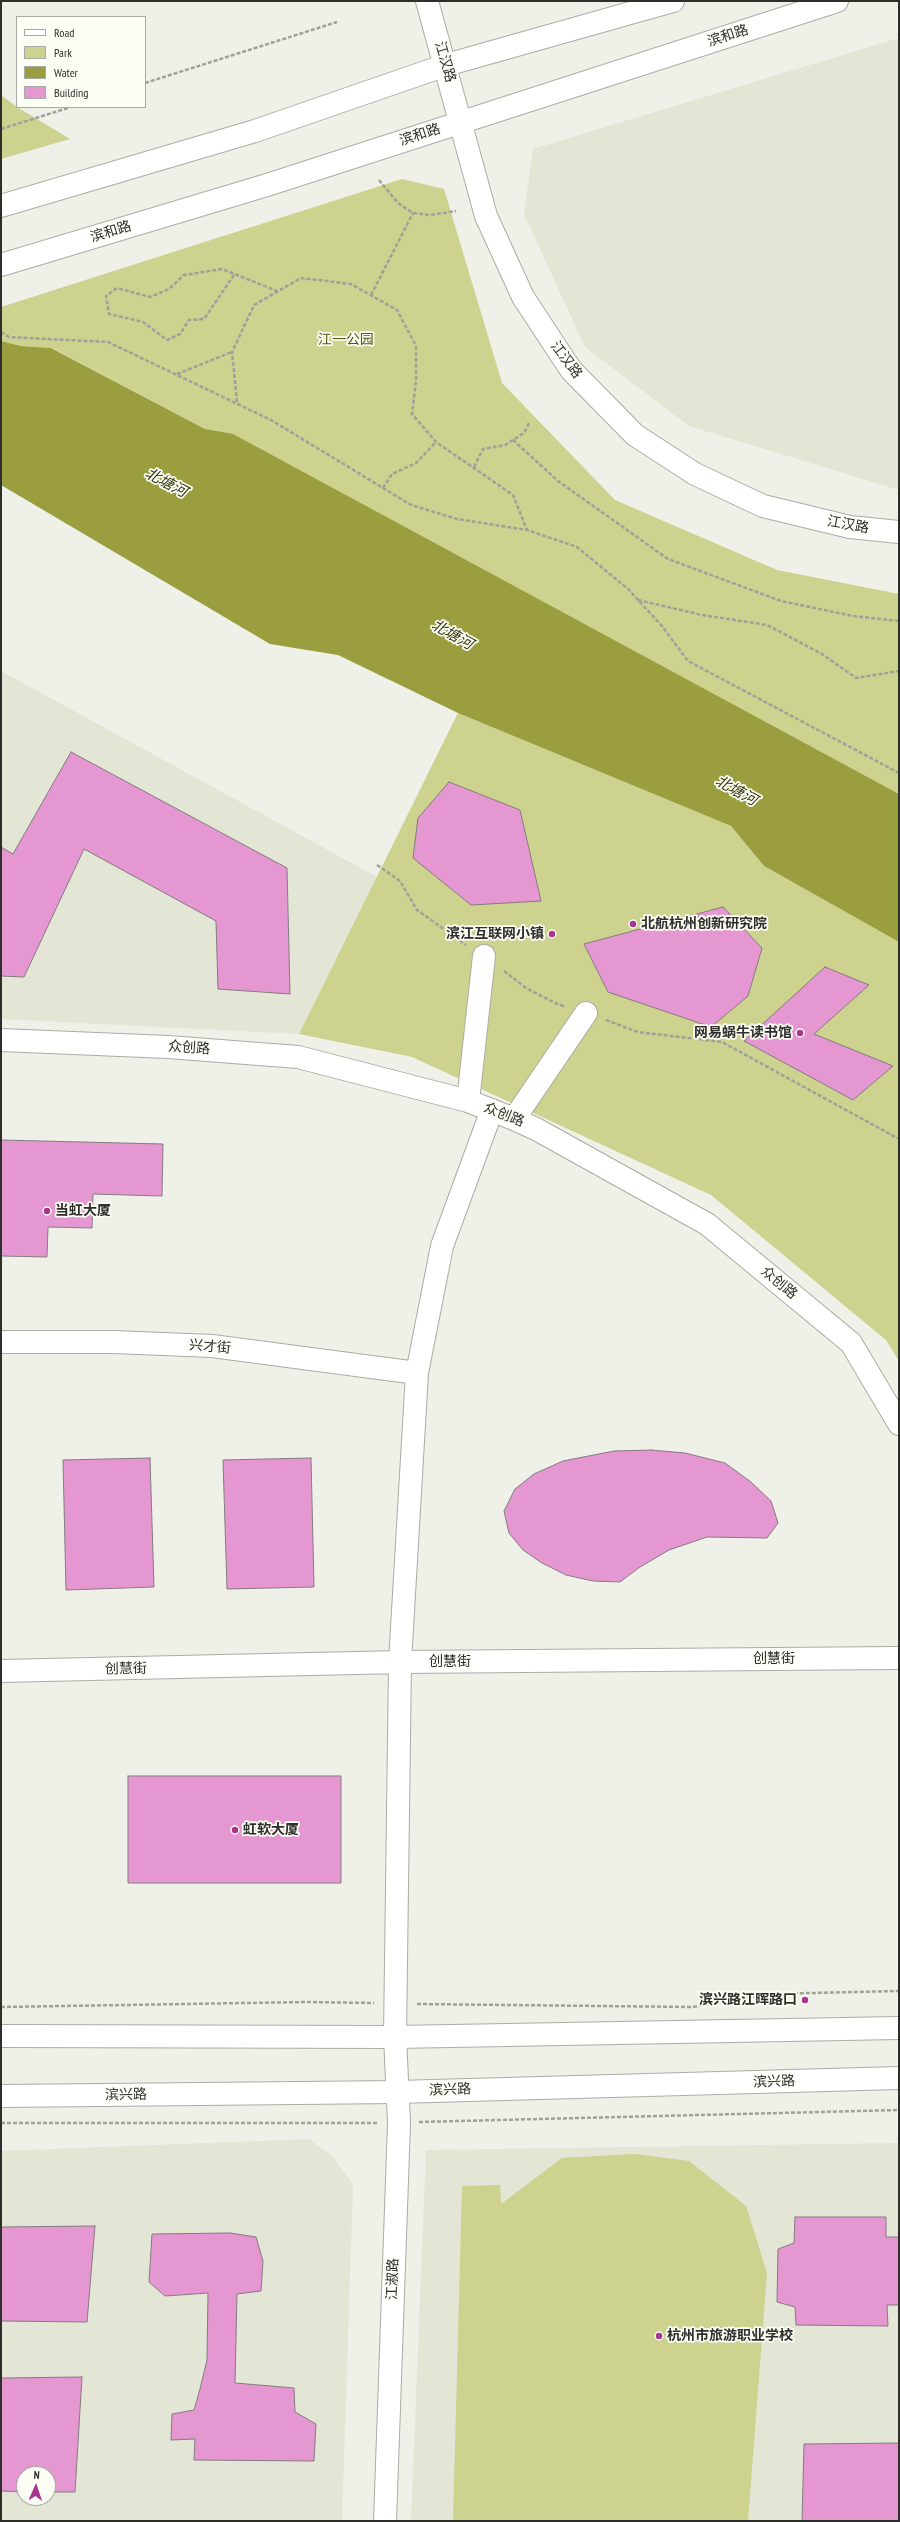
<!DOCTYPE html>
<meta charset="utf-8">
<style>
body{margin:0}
#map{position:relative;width:900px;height:2522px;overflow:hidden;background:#eff0e7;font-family:"PT Sans Narrow",sans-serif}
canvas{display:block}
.frame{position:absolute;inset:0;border:2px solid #2e2e2b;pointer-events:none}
.legend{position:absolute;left:16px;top:16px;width:130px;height:92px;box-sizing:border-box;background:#fcfdf5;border:1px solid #aaaaa4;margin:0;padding:5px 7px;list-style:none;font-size:12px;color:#2e2e2b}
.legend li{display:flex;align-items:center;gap:8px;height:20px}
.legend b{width:20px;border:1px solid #aaaaa4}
.north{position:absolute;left:16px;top:2466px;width:40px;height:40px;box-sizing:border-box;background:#fcfdf5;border:1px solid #aaaaa4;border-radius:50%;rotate:3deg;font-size:11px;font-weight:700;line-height:16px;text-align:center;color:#2e2e2b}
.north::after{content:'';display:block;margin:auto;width:14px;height:18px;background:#a83691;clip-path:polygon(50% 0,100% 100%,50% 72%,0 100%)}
</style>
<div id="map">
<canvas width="900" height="2522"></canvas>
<div class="frame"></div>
<ul class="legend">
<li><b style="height:5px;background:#fff"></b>Road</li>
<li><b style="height:11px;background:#cdd28e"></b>Park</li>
<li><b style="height:11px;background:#9a9e3e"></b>Water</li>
<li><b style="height:11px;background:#e597d1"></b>Building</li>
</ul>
<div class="north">N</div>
</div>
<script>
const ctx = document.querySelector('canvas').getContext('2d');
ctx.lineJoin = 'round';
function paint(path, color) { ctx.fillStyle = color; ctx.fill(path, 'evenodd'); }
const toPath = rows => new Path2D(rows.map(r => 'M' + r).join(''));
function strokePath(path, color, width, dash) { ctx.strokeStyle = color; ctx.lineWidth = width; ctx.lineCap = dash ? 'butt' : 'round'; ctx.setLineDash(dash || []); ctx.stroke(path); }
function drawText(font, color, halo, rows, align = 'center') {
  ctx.font = font + ' "PT Sans Narrow","Noto Sans SC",sans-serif'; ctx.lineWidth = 3.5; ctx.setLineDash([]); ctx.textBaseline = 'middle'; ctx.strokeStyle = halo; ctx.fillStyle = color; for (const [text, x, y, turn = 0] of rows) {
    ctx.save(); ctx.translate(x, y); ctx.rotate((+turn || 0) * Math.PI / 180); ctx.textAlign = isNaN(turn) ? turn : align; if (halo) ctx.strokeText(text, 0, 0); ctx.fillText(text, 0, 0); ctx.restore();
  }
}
paint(toPath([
 [899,38,899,490,689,426,585,347,524,214,533,149],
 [1,671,377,877,458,713,899,954,369,894,299,1034,1,1019],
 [309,2139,334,2158,353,2185,342,2521,1,2521,1,2151],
 [24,2474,48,2474,48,2498,24,2498],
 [899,2143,899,2521,411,2521,426,2150]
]), '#e3e5d5');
paint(toPath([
 [1,95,17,107,70,139,1,159],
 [402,179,444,189,502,383,615,500,777,570,899,594,899,794,233,435,205,429,52,348,21,346,1,341,1,307],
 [458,713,731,826,764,866,899,942,899,1361,886,1340,711,1195,412,1057,299,1034],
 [635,2154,689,2161,746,2206,767,2273,748,2521,453,2521,462,2186,500,2185,501,2204,562,2158]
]), '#cdd28e');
paint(toPath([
 [1,341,21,346,51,348,205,429,233,434,899,794,899,942,764,866,731,826,458,713,338,655,270,644,1,485]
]), '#9a9e3e');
const building = toPath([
 [71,752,287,868,290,994,218,989,216,921,84,849,24,977,1,976,1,847,13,854,71,752],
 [449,782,520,810,541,901,471,905,413,858,418,818,449,782],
 [723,907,762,948,748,996,711,1027,608,992,584,944,723,907],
 [825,967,869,985,814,1034,893,1066,853,1100,744,1041,825,967],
 [1,1140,163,1144,162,1196,93,1194,92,1228,48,1227,47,1257,1,1256,1,1140],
 [651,1450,685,1453,725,1463,751,1482,771,1501,778,1523,767,1538,707,1537,669,1550,640,1567,620,1582,593,1581,566,1575,542,1563,523,1550,509,1533,504,1511,515,1489,534,1474,563,1461,614,1451,651,1450],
 [150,1458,154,1587,66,1590,63,1460,150,1458],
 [311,1458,314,1587,227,1589,223,1460,311,1458],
 [128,1776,341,1776,341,1883,128,1883,128,1776],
 [795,2217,886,2217,886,2237,899,2237,899,2305,887,2305,888,2326,796,2325,795,2307,777,2302,778,2249,794,2243,795,2217],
 [95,2226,87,2322,1,2321,1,2227,95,2226],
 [230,2233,256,2237,263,2261,261,2291,237,2294,235,2383,294,2388,295,2412,316,2424,314,2461,194,2460,195,2439,171,2440,172,2414,194,2410,200,2389,207,2360,208,2293,165,2296,149,2282,152,2234,230,2233],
 [82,2377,75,2492,48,2492,48,2474,24,2474,24,2492,1,2491,1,2378,82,2377],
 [899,2443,899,2521,802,2521,804,2444,899,2443]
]);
paint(building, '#e597d1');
strokePath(building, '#837c81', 1);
const minor = toPath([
 [427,1,486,216,523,297,571,370,635,435,695,474,763,506,850,527,899,532],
 [1,1040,168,1047,298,1057,468,1101,514,1119,536,1129,707,1224,851,1343,899,1424],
 [468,1101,484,956],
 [514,1119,586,1013],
 [1,1342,114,1342,212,1346,417,1373],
 [1,1671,400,1662,899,1658],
 [385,2521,399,2123,395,2037,400,1662,417,1373,442,1246,492,1110]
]);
const major = toPath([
 [1,206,255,131,446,65,673,1],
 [1,265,267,185,837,1],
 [1,2036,395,2037,899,2028],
 [1,2096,397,2092,899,2078]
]);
strokePath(minor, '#abaca4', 24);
strokePath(major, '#abaca4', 24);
strokePath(toPath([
 [145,83,337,22],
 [1,129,71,107],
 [379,180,398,203,413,213,430,215,456,211],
 [234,275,204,319,189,320,180,334,167,340,143,322,109,314,106,296,117,288,150,297,169,289,184,275,222,269,277,291],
 [371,295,413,213],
 [1,332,9,337,108,342,271,420,411,505,457,519,527,530,577,547,628,589,662,626,688,661,899,773],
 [177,374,232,352],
 [237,402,232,352,254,305,301,278,351,284,397,310,416,346,416,381,412,414,436,442,513,495,527,530],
 [513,440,558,481,668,559,781,601,853,616,899,621],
 [474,467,483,449,505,445,524,433,529,423],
 [383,488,392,474,416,463,436,442],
 [638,600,702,615,767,625,822,654,856,678,899,671],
 [377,865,400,881,417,910,466,945],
 [504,971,526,988,555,1003,566,1007],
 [606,1020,638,1032,722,1042,899,1139],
 [417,2004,693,2007,767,1994,899,1991],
 [1,2007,307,2002,374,2003],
 [419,2122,899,2110],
 [1,2123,378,2123]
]), '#a0a19a', 2.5, [4, 2]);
strokePath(minor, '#fff', 22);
strokePath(major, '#fff', 22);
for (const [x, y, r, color] of [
 [633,924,4,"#a83691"],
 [552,934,4,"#a83691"],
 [800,1033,4,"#a83691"],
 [47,1211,4,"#a83691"],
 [235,1830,4,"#a83691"],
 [805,2000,4,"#a83691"],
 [659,2336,4,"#a83691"]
]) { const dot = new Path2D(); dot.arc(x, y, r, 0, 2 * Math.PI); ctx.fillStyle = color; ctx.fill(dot); strokePath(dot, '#fcfdf5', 1.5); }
drawText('14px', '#2e2e2b', '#fcfdf5', [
 ["滨和路",728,36,-18],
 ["江汉路",445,62,74],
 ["滨和路",420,135,-18],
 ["滨和路",111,232,-17],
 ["江汉路",566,360,53],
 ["江汉路",848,525,10],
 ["众创路",189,1048,4],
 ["众创路",504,1115,22],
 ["众创路",779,1283,40],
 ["兴才街",210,1347,5],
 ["创慧街",774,1659],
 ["创慧街",450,1662],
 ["创慧街",126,1669,-1],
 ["滨兴路",774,2082,-2],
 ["滨兴路",450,2090,-2],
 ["滨兴路",126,2095,-1],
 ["江淑路",393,2279,-88]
]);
drawText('14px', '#565810', '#fcfdf5', [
 ["江一公园",346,340]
]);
drawText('bold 14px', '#2e2e2b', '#fcfdf5', [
 ["北航杭州创新研究院",641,924],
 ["滨江互联网小镇",544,934,"right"],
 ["网易蜗牛读书馆",792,1033,"right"],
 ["当虹大厦",55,1211],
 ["虹软大厦",243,1830],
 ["滨兴路江晖路口",797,2000,"right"],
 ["杭州市旅游职业学校",667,2336]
], 'left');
drawText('italic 15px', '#36380f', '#fcfdf5', [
 ["北塘河",166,483,28],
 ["北塘河",452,635,29],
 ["北塘河",736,791,29]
]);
</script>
